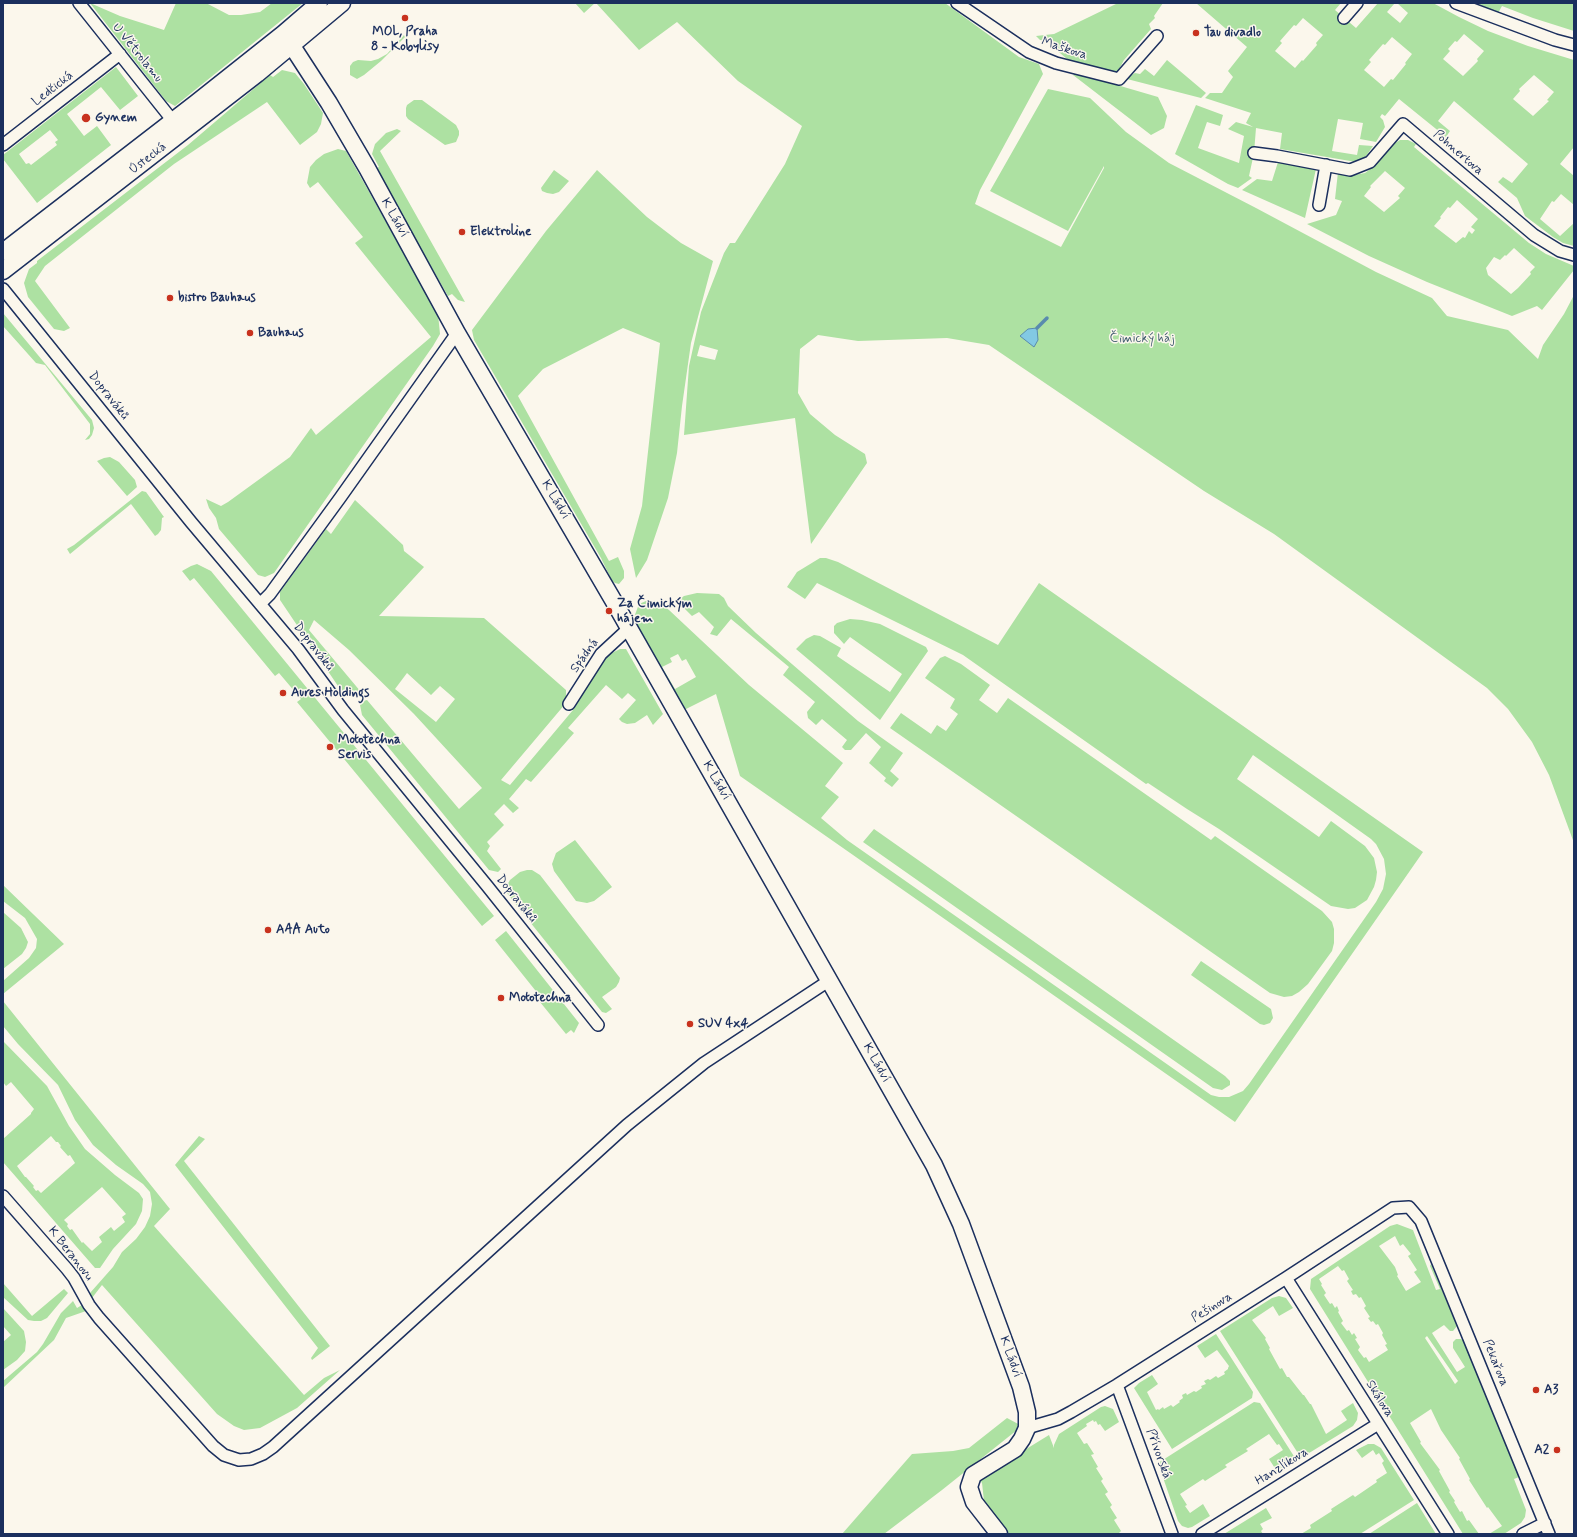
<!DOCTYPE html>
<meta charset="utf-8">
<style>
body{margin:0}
#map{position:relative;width:1577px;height:1537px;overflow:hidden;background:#fbf7ec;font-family:Mynerve,sans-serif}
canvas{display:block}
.frame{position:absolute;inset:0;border:4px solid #1b2f5e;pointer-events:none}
</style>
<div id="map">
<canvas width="1577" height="1537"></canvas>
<div class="frame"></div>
</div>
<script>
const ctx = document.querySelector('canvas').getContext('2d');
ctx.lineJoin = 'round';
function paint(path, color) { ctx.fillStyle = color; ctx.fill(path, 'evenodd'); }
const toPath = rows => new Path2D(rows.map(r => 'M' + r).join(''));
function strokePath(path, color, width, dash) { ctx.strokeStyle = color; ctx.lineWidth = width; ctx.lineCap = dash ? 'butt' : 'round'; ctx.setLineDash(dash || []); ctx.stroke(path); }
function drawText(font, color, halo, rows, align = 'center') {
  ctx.font = font + ' Mynerve,sans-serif'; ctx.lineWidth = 3; ctx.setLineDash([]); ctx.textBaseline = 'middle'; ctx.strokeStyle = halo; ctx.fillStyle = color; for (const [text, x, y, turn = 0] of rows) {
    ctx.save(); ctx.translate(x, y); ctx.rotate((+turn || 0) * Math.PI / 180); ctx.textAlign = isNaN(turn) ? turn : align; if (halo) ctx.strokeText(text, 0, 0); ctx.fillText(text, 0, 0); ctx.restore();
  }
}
paint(toPath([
 [90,3,120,16,164,30,176,3,206,3,229,15,241,15,260,12,272,3,303,3,175,106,166,101],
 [575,3,595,3,584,13],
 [596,3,945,3,1019,57,1039,64,1043,74,980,190,975,204,1061,247,1104,168,1104,166,1068,231,990,191,1048,89,1090,98,1126,132,1169,163,1256,208,1376,272,1432,298,1447,316,1508,330,1538,359,1543,345,1564,314,1574,295,1574,843,1549,775,1532,742,1508,709,1487,688,1274,534,1204,491,989,345,947,338,858,341,818,335,800,349,798,393,810,414,835,435,865,454,867,463,811,544,795,418,684,435,689,366,701,312,724,253,730,243,735,243,785,164,802,126,738,81,677,22,639,50],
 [700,345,718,350,715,360,697,356],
 [1118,3,1163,3,1154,16,1155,18,1149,24,1151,29,1124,60,1116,75,1073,64,1054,48,1056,42,1040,40,1036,36,1054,34],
 [1196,3,1341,3,1335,10,1356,28,1378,3,1395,3,1387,12,1400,23,1408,13,1397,3,1433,3,1459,17,1488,31,1528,46,1574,60,1574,147,1560,164,1574,176,1574,205,1561,194,1554,202,1552,201,1540,219,1560,236,1574,223,1574,246,1563,243,1553,237,1525,216,1517,198,1498,182,1503,177,1512,183,1528,164,1454,101,1438,121,1450,131,1446,137,1399,99,1385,116,1382,114,1380,117,1383,120,1385,127,1376,142,1360,139,1363,123,1338,119,1332,151,1357,155,1359,145,1373,146,1364,159,1356,162,1280,149,1282,133,1256,128,1254,153,1249,176,1252,178,1238,188,1228,184,1175,154,1196,105,1223,115,1220,126,1207,122,1198,148,1239,163,1244,136,1228,129,1236,122,1253,127,1246,123,1251,113,1205,98,1210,93,1222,93,1233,77,1228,71,1247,47],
 [1303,18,1323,35,1316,43,1317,45,1303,61,1302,60,1295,68,1275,51,1282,43,1280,41,1294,25,1296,26],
 [1464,34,1484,51,1477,59,1478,61,1463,76,1443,59,1450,51,1448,49,1455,41,1457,42],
 [1392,37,1412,54,1405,63,1406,64,1393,80,1391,79,1384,87,1364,70,1371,62,1369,60,1383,44,1385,45],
 [1534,75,1554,92,1547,100,1549,101,1533,116,1513,99,1520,91,1519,89],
 [1470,3,1574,3,1574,31,1533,18,1502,6,1497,15],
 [404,35,405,37,381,61,364,75,357,79,350,75,350,66,353,62,358,60,371,61,378,59,387,54],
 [1167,60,1206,93,1201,98,1127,79,1128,77,1135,73,1140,74,1145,69,1154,76],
 [116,67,138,96,120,110,101,87,67,114,84,136,97,126,111,145,37,203,3,159,3,155],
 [50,130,58,140,55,142,57,145,31,165,29,163,26,164,19,154],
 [282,70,295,73,304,84,323,113,321,124,317,132,300,145,267,102,174,164,45,266,35,281,70,328,64,331,54,329,28,297,24,283,29,269,37,263,37,261,188,145,270,75,273,77],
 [1076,73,1158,97,1167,116,1164,128,1151,135,1073,75],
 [414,100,422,100,456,125,459,131,459,135,456,142,445,145,408,119,406,116,406,108,407,105],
 [397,129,401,131,380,151,465,302,458,300,452,294,448,296,375,169,379,167,372,154,375,144,386,133],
 [1400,140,1408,140,1416,144,1414,147,1529,243,1546,254,1574,266,1574,270,1542,310,1537,306,1512,316,1427,282,1369,256,1307,224,1336,215,1342,201,1335,199,1338,172,1354,175,1365,173,1373,167,1392,145],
 [1385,171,1405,188,1398,196,1400,198,1384,212,1364,196,1371,187,1370,186],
 [1457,200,1478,219,1471,227,1475,230,1472,234,1469,231,1465,238,1463,237,1456,243,1434,226,1441,218,1440,217,1448,207,1450,208],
 [1514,248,1535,267,1530,272,1531,274,1518,288,1511,294,1488,275,1486,268,1494,257,1500,260,1505,255,1506,256],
 [338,149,346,151,438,314,440,334,433,346,274,573,265,577,258,575,219,529,216,518,209,508,206,499,221,506,228,502,290,457,311,428,316,435,431,337,355,243,363,237,318,182,310,188,307,183,310,167,316,160,324,154],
 [1278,162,1316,169,1305,218,1242,190,1257,179,1272,181],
 [554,170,569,181,559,192,553,194,547,193,542,191,541,188],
 [597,170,647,217,681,243,713,261,691,343,682,406,677,453,668,498,647,560,636,578,630,549,642,506,660,343,623,328,543,369,518,396,609,561,618,557,624,571,624,578,619,584,615,583,612,581,601,558,474,340,472,330,546,231],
 [3,313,92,420,94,428,92,435,89,439,85,440,90,434,90,424,45,365,36,363,3,326],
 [110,457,119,462,135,480,137,487,127,496,97,461,104,458],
 [142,491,146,492,164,517,162,518,161,530,158,534,155,536,131,504,70,554,67,549,74,545],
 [355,500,403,545,404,551,424,567,379,616,484,618,566,690,566,703,501,780,510,785,573,710,604,657,620,649,626,649,663,714,653,725,647,715,635,723,627,724,622,722,619,719,636,700,628,693,622,699,606,685,568,728,574,733,531,782,526,779,509,799,519,808,513,813,504,804,494,814,504,825,487,842,490,846,487,851,501,869,498,872,489,870,362,715,360,705,363,701,367,700,459,809,482,788,414,714,349,650,314,620,309,630,361,692,346,695,340,689,280,600,280,592,326,529,331,534],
 [407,673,431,695,440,686,455,699,436,722,395,689],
 [820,558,826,558,838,562,998,645,1039,583,1423,852,1235,1122,740,776,716,694,684,710,633,620,639,604,646,601,660,603,669,610,749,685,843,763,825,786,839,797,821,818,847,840,1211,1095,1219,1097,1229,1097,1243,1091,1249,1084,1376,902,1383,889,1386,874,1384,859,1376,844,1371,839,1253,755,1237,779,1319,837,1331,821,1365,846,1374,858,1377,872,1376,880,1374,887,1367,900,1355,908,1348,909,1331,906,1219,829,1187,809,1148,783,1146,784,963,655,817,583,805,599,787,587,797,572],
 [678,654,682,661,686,659,696,677,675,689,662,667,672,662,670,658],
 [197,564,211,571,494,916,482,926,297,702,301,699,279,673,275,676,194,578,190,581,182,571,191,566],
 [697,593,719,594,724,598,728,606,756,633,858,721,903,753,890,771,899,779,892,787,884,781,886,778,869,763,881,747,866,733,851,750,845,750,842,747,847,740,822,719,816,725,808,718,807,712,815,702,783,675,789,667,731,619,717,636,710,634,714,627,699,612,692,616,677,601,684,596],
 [850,619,862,620,880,624,926,647,928,651,880,720,796,649,806,639,814,635,820,636,841,648,837,656,890,692,902,674,850,637,844,644,834,633,834,626,837,623],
 [945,656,961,664,990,685,979,700,997,713,1008,698,1211,840,1215,836,1322,911,1332,922,1334,929,1334,943,1332,951,1308,984,1299,992,1292,996,1284,997,1270,993,890,728,901,713,931,734,937,725,946,731,958,714,950,708,955,699,925,678,940,658],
 [874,829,1225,1076,1230,1081,1230,1085,1222,1090,1213,1088,863,842],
 [575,840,612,887,594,901,587,903,576,901,554,871,552,864,556,853],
 [527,870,532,870,540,875,620,978,619,982,616,987,602,997,612,1009,606,1013,602,1012,506,892,506,887,510,880,520,872],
 [3,885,64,944,3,994,3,981,29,958,36,948,37,939,25,918,3,901],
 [3,912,21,928,28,942,26,948,22,954,3,969],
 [506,931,579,1023,574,1033,571,1030,566,1034,540,1002,543,1000,495,940],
 [1201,961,1271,1009,1273,1018,1270,1023,1264,1025,1260,1024,1191,975],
 [3,1001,170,1209,154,1226,304,1395,324,1378,340,1370,297,1408,260,1428,244,1430,234,1426,217,1414,102,1285,92,1298,90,1293,113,1267,122,1252,136,1239,145,1227,150,1216,152,1204,150,1192,143,1184,116,1165,93,1145,75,1120,58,1085,18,1044,3,1026],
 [3,1041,47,1086,69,1126,85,1149,115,1175,139,1193,143,1199,142,1211,136,1224,113,1249,100,1268,95,1268,3,1162,3,1139,31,1114,31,1113,34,1109,11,1082,6,1086,3,1082],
 [51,1136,56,1142,58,1142,61,1146,60,1147,68,1156,70,1155,75,1163,41,1193,38,1190,36,1191,33,1187,34,1186,26,1177,25,1177,17,1166],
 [102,1187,126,1214,122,1217,125,1222,114,1231,111,1227,99,1237,102,1242,92,1251,83,1242,82,1243,72,1229,70,1230,67,1226,68,1224,64,1220],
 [199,1136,205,1139,184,1161,330,1346,312,1360,311,1358,318,1348,175,1165],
 [1397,1224,1413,1230,1436,1290,1440,1289,1430,1266,1431,1264,1457,1326,1453,1331,1450,1331,1444,1325,1432,1333,1457,1372,1465,1367,1453,1348,1453,1342,1456,1339,1461,1339,1464,1341,1519,1477,1514,1479,1526,1510,1525,1517,1521,1523,1504,1534,1489,1534,1502,1526,1488,1507,1487,1508,1469,1480,1470,1479,1459,1459,1460,1458,1441,1430,1431,1409,1410,1423,1421,1442,1420,1443,1440,1470,1439,1471,1450,1491,1449,1492,1455,1501,1454,1502,1460,1512,1462,1511,1467,1521,1469,1520,1479,1534,1463,1534,1310,1289,1311,1279,1390,1226],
 [1395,1236,1400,1246,1403,1244,1411,1254,1408,1256,1417,1270,1414,1272,1421,1282,1406,1291,1397,1276,1398,1275,1395,1267,1379,1246],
 [1338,1266,1342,1271,1344,1270,1349,1279,1347,1281,1353,1290,1351,1291,1353,1295,1356,1294,1359,1298,1361,1297,1366,1306,1364,1308,1370,1317,1368,1318,1371,1322,1373,1321,1376,1325,1378,1324,1383,1333,1382,1335,1387,1344,1385,1345,1388,1350,1369,1362,1366,1357,1364,1358,1358,1350,1360,1347,1355,1339,1357,1338,1354,1333,1352,1335,1349,1330,1347,1331,1341,1323,1343,1321,1338,1312,1339,1311,1337,1306,1335,1308,1332,1303,1330,1304,1324,1295,1326,1293,1321,1285,1322,1284,1319,1279],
 [1427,1336,1458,1381,1455,1384,1425,1338],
 [3,1283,32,1316,64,1289,68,1293,47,1318,41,1321,34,1321,28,1320,3,1297],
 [1279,1296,1286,1298,1293,1308,1279,1316,1273,1306,1252,1320,1266,1338,1265,1339,1270,1348,1269,1349,1280,1369,1282,1368,1287,1377,1289,1377,1303,1395,1304,1395,1310,1404,1311,1404,1326,1434,1347,1420,1341,1411,1353,1403,1358,1413,1357,1420,1353,1426,1301,1458,1220,1331,1272,1298],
 [73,1301,77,1308,82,1305,86,1311,66,1318,54,1340,3,1388,3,1381,37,1352,43,1344,61,1313],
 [3,1308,24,1331,26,1342,25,1351,17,1360,3,1370,3,1342,11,1335,3,1326],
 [1216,1334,1253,1392,1252,1398,1172,1449,1134,1388,1139,1383,1152,1375,1158,1384,1147,1392,1156,1410,1158,1409,1159,1410,1163,1407,1164,1409,1171,1405,1173,1407,1180,1402,1179,1401,1183,1398,1182,1395,1186,1393,1187,1395,1194,1391,1196,1392,1202,1388,1201,1386,1206,1384,1204,1381,1208,1379,1210,1380,1216,1376,1218,1378,1225,1374,1224,1372,1228,1369,1228,1368,1229,1366,1217,1350,1205,1358,1197,1346],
 [1254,1402,1260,1403,1297,1461,1278,1473,1269,1459,1283,1450,1279,1444,1277,1445,1269,1434,1246,1449,1248,1451,1225,1465,1227,1467,1205,1481,1203,1479,1180,1494,1187,1505,1185,1506,1190,1513,1203,1504,1210,1516,1192,1527,1188,1528,1182,1526,1178,1521,1158,1463],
 [1105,1406,1113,1409,1119,1422,1105,1431,1100,1424,1098,1425,1096,1421,1094,1422,1093,1420,1086,1424,1087,1426,1077,1433,1084,1444,1087,1443,1094,1454,1091,1455,1098,1467,1096,1468,1103,1479,1101,1481,1108,1492,1105,1494,1112,1505,1110,1507,1117,1518,1114,1520,1121,1531,1119,1533,1120,1534,1009,1534,984,1501,982,1483,980,1480,984,1475,1049,1435,1054,1448,1054,1445,1059,1434,1101,1407],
 [1007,1418,1022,1426,942,1490,884,1534,842,1534,912,1454,953,1451,969,1448],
 [1368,1444,1374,1444,1381,1448,1414,1500,1360,1534,1301,1534,1311,1528,1310,1525,1332,1511,1331,1509,1353,1495,1355,1497,1377,1482,1376,1480,1387,1473,1382,1463,1384,1461,1379,1453,1376,1455,1373,1450,1362,1458,1356,1450],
 [1417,1503,1436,1534,1369,1534],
 [1266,1508,1272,1518,1260,1524,1263,1529,1261,1531,1263,1534,1224,1534]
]), '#ade1a2');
const water = toPath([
 [1037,328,1038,340,1034,347,1020,336,1028,329,1037,328]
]);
paint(water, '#82c9e3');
strokePath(water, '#598bae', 1);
strokePath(toPath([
 [1037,328,1047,318]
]), '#598bae', 3.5);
const street = toPath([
 [79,3,173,121],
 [957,3,1029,52,1056,63,1119,79,1157,36],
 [1456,3,1555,40,1574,45],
 [1344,18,1357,3],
 [3,145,120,54],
 [1254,153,1277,156,1350,170,1370,162,1403,124,1534,235,1560,251,1574,255],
 [1319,205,1326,165],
 [3,289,191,522,298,649,343,710,488,887,598,1025],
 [260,604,270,594,340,498,457,333],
 [569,704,601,654,628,629],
 [3,1196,67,1269,74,1278,89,1305,99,1318,213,1446,224,1455,239,1460,251,1459,263,1454,273,1447,627,1125,704,1063,830,980],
 [1286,1278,1448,1534],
 [1117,1385,1172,1534],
 [1027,1428,1058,1419,1071,1412,1117,1385,1286,1278,1393,1208,1409,1207,1421,1221,1549,1534],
 [1202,1534,1378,1424],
 [1523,1534,1545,1523]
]);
const secondary = toPath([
 [283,34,292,46,329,103,367,168,457,333,613,600,934,1165,961,1224,1021,1387,1027,1412,1027,1428,1022,1439,1015,1449,973,1475,969,1487,974,1502,999,1534],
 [3,252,196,103,283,34,319,3],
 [3,271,257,74,342,3]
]);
strokePath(street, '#1b2f5e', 14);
strokePath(secondary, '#1b2f5e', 19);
strokePath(street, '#fbf7ec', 11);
strokePath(secondary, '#fbf7ec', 16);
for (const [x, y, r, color] of [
 [405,18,4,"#c8321e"],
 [1196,33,4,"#c8321e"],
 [86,118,5,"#c8321e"],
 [462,232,4,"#c8321e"],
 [170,298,4,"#c8321e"],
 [250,333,4,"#c8321e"],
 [609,611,4,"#c8321e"],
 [283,693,4,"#c8321e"],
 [330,747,4,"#c8321e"],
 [268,930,4,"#c8321e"],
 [501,998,4,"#c8321e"],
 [690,1024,4,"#c8321e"],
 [1536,1390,4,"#c8321e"],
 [1557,1450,4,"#c8321e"]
]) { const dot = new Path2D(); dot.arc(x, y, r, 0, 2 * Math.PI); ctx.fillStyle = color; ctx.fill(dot); strokePath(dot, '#fbf7ec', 1.5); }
drawText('bold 13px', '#1b2f5e', '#fbf7ec', [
 ["MOL, Praha",405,32,"center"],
 ["8 - Kobylisy",405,47,"center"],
 ["Tau divadlo",1204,33],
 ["Gynem",95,118],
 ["Elektroline",470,232],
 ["bistro Bauhaus",178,298],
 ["Bauhaus",258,333],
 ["Za Čimickým",617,604],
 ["hájem",617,619],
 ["Aures Holdings",291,693],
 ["Mototechna",338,740],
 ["Servis",338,755],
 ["AAA Auto",276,930],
 ["Mototechna",509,998],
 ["SUV 4x4",698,1024],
 ["A3",1544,1390],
 ["A2",1549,1450,"right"]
], 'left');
drawText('13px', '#1b2f5e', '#fbf7ec', [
 ["Maškova",1064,49,18],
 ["U Větrolamu",137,53,51],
 ["Ledčická",53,89,-38],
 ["Pohnertova",1458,153,41],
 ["Ústecká",148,159,-38],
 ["K Ládví",394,218,61],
 ["Dopraváků",108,396,52],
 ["K Ládví",555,500,59],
 ["Dopraváků",313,647,52],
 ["Spádná",585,656,-54],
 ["K Ládví",716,781,60],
 ["Dopraváků",516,899,51],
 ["K Ládví",876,1063,61],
 ["K Beranovu",70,1254,52],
 ["Pešinova",1212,1308,-32],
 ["K Ládví",1010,1357,70],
 ["Pekařova",1495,1363,68],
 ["Skálova",1379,1399,58],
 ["Přívorská",1158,1454,70],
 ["Hanzlíkova",1282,1467,-32]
]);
drawText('13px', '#405c6f', '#fbf7ec', [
 ["Čimický háj",1142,339]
]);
</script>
